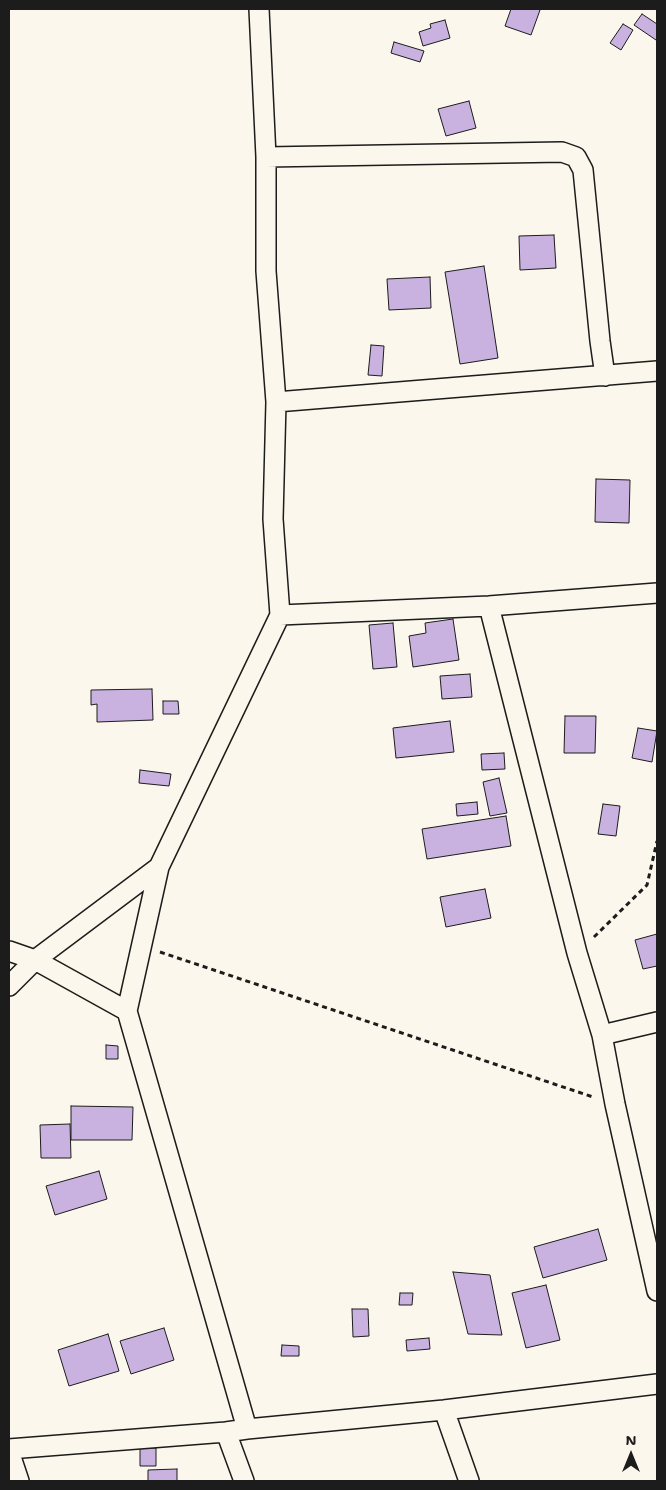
<!DOCTYPE html>
<style>
body{margin:0}
#map{position:relative;width:666px;height:1490px;overflow:hidden;background:#fbf7ec;font-family:"Shantell Sans",sans-serif}
canvas{display:block}
.frame{position:absolute;inset:0;border:10px solid #1c1c1c;pointer-events:none}
.north{position:absolute;left:606px;top:1430px;width:50px;height:50px;-webkit-text-stroke:4px #fbf7ec;paint-order:stroke;rotate:0deg;font-size:14px;font-weight:700;line-height:20px;text-align:center;color:#1c1c1c}
.north::after{content:'';display:block;margin:auto;width:18px;height:22px;background:#1c1c1c;clip-path:polygon(50% 0,100% 100%,50% 72%,0 100%)}
</style>
<div id="map">
<canvas width="666" height="1490"></canvas>
<div class="frame"></div>
<div class="north">N</div>
</div>
<script>
const ctx = document.querySelector('canvas').getContext('2d');
ctx.lineJoin = 'round';
function paint(path, color) { ctx.fillStyle = color; ctx.fill(path, 'evenodd'); }
const toPath = rows => new Path2D(rows.map(r => 'M' + r).join(''));
function strokePath(path, color, width, dash) { ctx.strokeStyle = color; ctx.lineWidth = width; ctx.lineCap = dash ? 'butt' : 'round'; ctx.setLineDash(dash || []); ctx.stroke(path); }
const building = toPath([
 [511,9,537,9,540,10,531,35,505,26,511,9],
 [642,14,657,24,657,37,656,40,634,25,642,14],
 [445,20,450,38,423,46,419,32,431,28,430,24,445,20],
 [623,24,633,30,621,50,610,43,623,24],
 [394,42,424,51,420,62,391,53,394,42],
 [469,101,476,128,446,136,438,109,469,101],
 [554,235,556,268,520,270,519,236,554,235],
 [484,266,498,358,460,364,445,272,484,266],
 [430,277,431,308,389,310,387,279,430,277],
 [371,345,384,346,382,376,368,375,371,345],
 [596,479,630,480,629,523,595,522,596,479],
 [453,619,459,660,413,667,409,636,426,633,425,623,453,619],
 [393,623,397,667,373,669,369,625,393,623],
 [470,674,472,697,442,699,440,676,470,674],
 [152,689,153,720,97,722,97,704,91,705,91,690,152,689],
 [163,701,178,701,179,714,163,714,163,701],
 [565,716,596,716,595,753,564,753,565,716],
 [450,721,454,752,396,758,393,728,450,721],
 [638,728,657,731,652,762,632,758,638,728],
 [504,753,505,769,482,770,481,754,504,753],
 [140,770,171,774,169,786,139,783,140,770],
 [499,778,507,813,490,816,483,782,499,778],
 [477,802,478,814,457,816,456,804,477,802],
 [603,804,620,806,616,836,598,834,603,804],
 [506,816,511,846,427,859,422,829,506,816],
 [485,889,491,918,446,927,440,897,485,889],
 [657,934,657,966,643,969,635,940,657,934],
 [106,1045,118,1046,118,1059,106,1059,106,1045],
 [71,1106,133,1107,132,1140,71,1140,71,1106],
 [70,1124,71,1158,41,1158,40,1125,70,1124],
 [99,1171,107,1199,55,1215,46,1186,99,1171],
 [598,1229,607,1260,543,1278,534,1247,598,1229],
 [453,1272,490,1275,502,1335,468,1334,453,1272],
 [546,1285,560,1340,526,1348,512,1293,546,1285],
 [400,1293,413,1293,412,1305,399,1305,400,1293],
 [352,1309,368,1309,369,1336,353,1337,352,1309],
 [164,1328,174,1360,131,1374,120,1341,164,1328],
 [108,1334,119,1371,69,1386,58,1350,108,1334],
 [429,1338,430,1349,407,1351,406,1340,429,1338],
 [282,1345,299,1346,299,1356,281,1356,282,1345],
 [140,1448,156,1448,156,1466,140,1466,140,1448],
 [177,1469,177,1481,148,1481,148,1470,177,1469]
]);
paint(building, '#cab2e0');
strokePath(building, '#1c1c1c', 1);
const street = toPath([
 [259,9,266,157,266,271,276,402,273,519,280,615],
 [266,157,562,152,576,157,583,170,600,341,605,376],
 [276,402,657,371],
 [489,606,577,953,602,1035,615,1104,657,1291],
 [9,951,35,960,127,1011],
 [9,986,35,960,159,867],
 [602,1035,657,1022],
 [444,1410,469,1481],
 [247,1429,127,1011,159,867,280,615,489,606,657,593],
 [226,1432,244,1481],
 [9,1449,226,1432,247,1429,444,1410,657,1384],
 [9,1451,19,1481]
]);
strokePath(street, '#1c1c1c', 22);
strokePath(toPath([
 [594,937,647,885,657,841],
 [160,952,593,1097]
]), '#1c1c1c', 3, [5, 4]);
strokePath(street, '#fbf7ec', 19);
</script>
